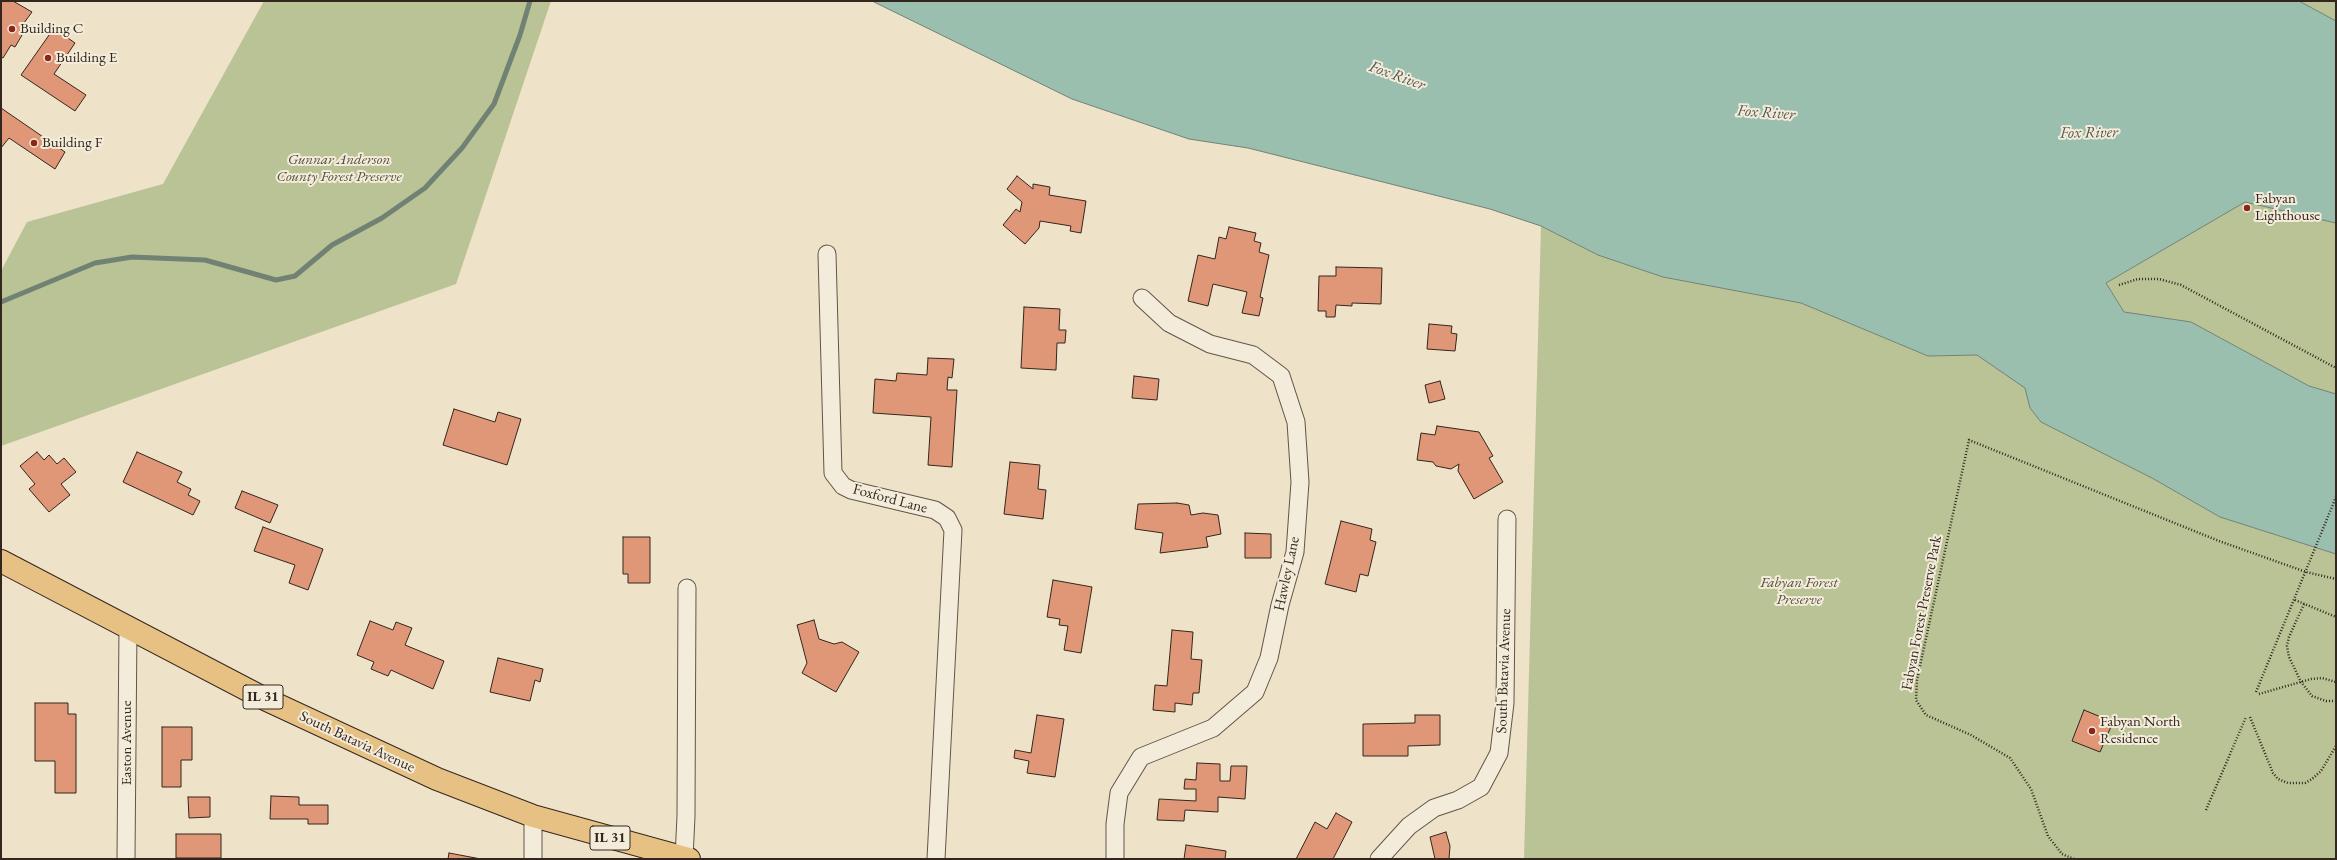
<!DOCTYPE html>
<style>
body{margin:0}
#map{position:relative;width:2337px;height:860px;overflow:hidden;background:#eee2c8;font-family:"EB Garamond",serif}
canvas{display:block}
.frame{position:absolute;inset:0;border:2px solid #33261e;pointer-events:none}
</style>
<div id="map">
<canvas width="2337" height="860"></canvas>
<div class="frame"></div>
</div>
<script>
const ctx = document.querySelector('canvas').getContext('2d');
ctx.lineJoin = 'round';
function paint(path, color) { ctx.fillStyle = color; ctx.fill(path, 'evenodd'); }
const toPath = rows => new Path2D(rows.map(r => 'M' + r).join(''));
function strokePath(path, color, width, dash) { ctx.strokeStyle = color; ctx.lineWidth = width; ctx.lineCap = dash ? 'butt' : 'round'; ctx.setLineDash(dash || []); ctx.stroke(path); }
function drawText(font, color, halo, rows, align = 'center') {
  ctx.font = font + ' "EB Garamond",serif'; ctx.lineWidth = 4; ctx.setLineDash([]); ctx.textBaseline = 'middle'; ctx.strokeStyle = halo; ctx.fillStyle = color; for (const [text, x, y, turn = 0] of rows) {
    ctx.save(); ctx.translate(x, y); ctx.rotate((+turn || 0) * Math.PI / 180); ctx.textAlign = isNaN(turn) ? turn : align; if (halo) ctx.strokeText(text, 0, 0); ctx.fillText(text, 0, 0); ctx.restore();
  }
}
paint(toPath([
 [264,1,551,1,456,284,1,446,1,271,27,222,163,184],
 [2299,1,2336,1,2336,21],
 [2245,202,2336,223,2336,394,2309,386,2191,322,2124,312,2106,283],
 [1541,226,1598,255,1663,277,1801,303,1928,356,1977,355,2026,388,2030,407,2041,422,2152,478,2220,517,2336,554,2336,859,1524,859]
]), '#b9c395');
const water = toPath([
 [872,1,2299,1,2336,21,2336,223,2245,202,2106,283,2124,312,2191,322,2309,386,2336,394,2336,554,2220,517,2152,478,2041,422,2030,408,2025,388,1977,355,1928,356,1801,303,1663,277,1598,255,1541,226,1490,209,1248,148,1189,139,1072,99,872,1]
]);
paint(water, '#9bbfaf');
strokePath(water, '#718275', 1);
strokePath(toPath([
 [1,302,95,263,132,257,205,260,276,280,295,276,332,245,382,218,425,188,462,148,494,104,520,35,530,1]
]), '#718275', 5);
const building = toPath([
 [1,1,13,1,32,12,21,27,25,30,15,47,11,45,3,58,1,57,1,1],
 [54,28,75,43,54,74,86,95,75,111,21,75,54,28],
 [1,108,65,152,55,169,9,138,1,148,1,108],
 [1017,176,1033,189,1033,184,1050,187,1049,195,1086,201,1081,233,1070,231,1071,226,1040,221,1039,228,1025,244,1003,225,1016,209,1020,212,1022,202,1007,189,1017,176],
 [1229,227,1256,233,1254,241,1261,243,1259,252,1269,255,1260,297,1263,298,1259,316,1242,313,1247,292,1213,284,1208,306,1188,301,1198,255,1215,259,1219,237,1226,239,1229,227],
 [1336,267,1382,268,1381,304,1352,303,1352,306,1336,305,1335,317,1326,317,1326,311,1318,311,1319,276,1336,276,1336,267],
 [1024,307,1060,309,1059,330,1066,330,1065,343,1057,343,1056,370,1021,368,1024,307],
 [1429,324,1452,326,1451,333,1457,334,1455,351,1427,349,1429,324],
 [928,358,954,359,952,378,948,377,947,390,957,390,952,467,928,465,931,417,873,413,875,379,896,381,897,373,927,375,928,358],
 [1134,376,1159,379,1157,400,1132,398,1134,376],
 [1440,381,1445,399,1429,403,1425,385,1440,381],
 [454,409,495,422,498,412,521,419,507,465,443,445,454,409],
 [1437,426,1479,432,1493,456,1489,458,1503,482,1474,499,1458,471,1459,464,1451,469,1436,466,1433,462,1417,460,1421,433,1435,435,1437,426],
 [37,452,44,460,49,455,57,464,64,458,76,472,61,484,70,495,49,512,29,489,35,484,20,466,37,452],
 [137,452,182,472,177,482,191,489,188,495,200,501,193,515,123,482,137,452],
 [1010,462,1040,465,1038,489,1046,490,1043,519,1004,514,1010,462],
 [242,491,278,505,270,523,235,508,242,491],
 [1177,503,1189,505,1191,515,1203,513,1218,515,1221,534,1206,537,1208,547,1160,553,1163,533,1135,529,1138,504,1177,503],
 [1341,521,1372,529,1370,540,1376,542,1368,576,1360,574,1356,592,1325,584,1341,521],
 [263,527,323,549,308,590,289,583,295,565,254,551,263,527],
 [1245,533,1271,534,1271,558,1245,558,1245,533],
 [623,537,650,537,650,583,628,583,628,574,623,574,623,537],
 [1053,580,1092,587,1081,653,1064,650,1068,626,1059,625,1060,619,1047,617,1053,580],
 [814,620,819,639,834,644,842,642,859,652,836,692,802,673,807,663,797,625,814,620],
 [370,621,393,630,396,622,412,628,405,645,444,661,433,689,391,670,388,676,371,669,374,662,357,655,370,621],
 [1172,630,1193,632,1191,659,1202,660,1199,693,1193,693,1192,705,1175,703,1175,712,1153,710,1155,685,1167,686,1172,630],
 [498,658,543,669,540,682,535,680,530,701,490,692,498,658],
 [35,703,68,703,68,714,76,714,76,793,55,793,55,761,35,761,35,703],
 [2084,710,2113,722,2100,752,2072,741,2084,710],
 [1037,715,1064,719,1055,777,1027,773,1029,761,1014,758,1015,750,1031,753,1037,715],
 [1415,715,1440,715,1440,745,1408,746,1408,756,1363,756,1363,724,1415,723,1415,715],
 [162,727,192,727,192,760,181,760,181,787,162,787,162,727],
 [1197,763,1220,764,1220,781,1230,781,1231,766,1247,766,1245,799,1218,797,1218,812,1185,810,1184,821,1157,820,1159,799,1196,801,1196,789,1184,789,1185,779,1196,780,1197,763],
 [271,796,299,797,299,805,328,805,328,824,308,824,308,819,270,819,271,796],
 [188,797,210,797,210,817,189,818,188,797],
 [1336,813,1352,822,1333,859,1296,859,1315,822,1327,829,1336,813],
 [1446,832,1450,846,1449,859,1435,859,1430,837,1446,832],
 [176,834,221,834,221,858,176,858,176,834],
 [1186,845,1226,851,1225,859,1184,859,1186,845],
 [449,853,481,859,448,859,449,853]
]);
paint(building, '#e09777');
strokePath(building, '#33261e', 1);
const minor = toPath([
 [827,254,833,473,843,486,851,490,935,510,947,518,953,530,936,859],
 [533,816,533,859],
 [684,858,686,816,687,588],
 [126,859,128,627],
 [1115,859,1115,824,1119,793,1141,757,1213,728,1255,692,1269,658,1280,605,1295,552,1300,482,1296,422,1281,376,1253,355,1210,344,1169,323,1142,298],
 [1379,859,1409,826,1434,808,1458,800,1481,787,1499,753,1505,703,1507,519]
]);
const major = toPath([
 [1,561,267,700,437,779,533,816,689,859]
]);
strokePath(minor, '#625548', 19);
strokePath(major, '#33261e', 24);
strokePath(toPath([
 [2119,285,2138,279,2159,279,2181,285,2336,368],
 [2295,600,2336,617],
 [2304,604,2289,637,2287,646,2289,657,2301,682,2312,696,2326,701,2336,701],
 [2256,692,2336,497],
 [2259,694,2311,679,2322,678,2336,682],
 [2250,717,2273,773,2278,779,2288,783,2305,783,2312,779,2321,771,2336,746],
 [2206,810,2246,717],
 [2074,859,2062,854,2048,836,2031,789,2010,758,1971,735,1926,715,1916,700,1917,680,1969,440,2219,541,2306,572,2336,579]
]), '#33261e', 2.5, [1, 2]);
strokePath(minor, '#f4ecdb', 17);
strokePath(major, '#e7c184', 22);
for (const [x, y, r, color] of [
 [12,29,4,"#8f2418"],
 [48,58,4,"#8f2418"],
 [34,143,4,"#8f2418"],
 [2247,208,4,"#8f2418"],
 [2092,731,4,"#8f2418"]
]) { const dot = new Path2D(); dot.arc(x, y, r, 0, 2 * Math.PI); ctx.fillStyle = color; ctx.fill(dot); strokePath(dot, '#f4ecdb', 1.5); }
for (const [x, y, w] of [
 [263,697,40],
 [610,838,40]
]) { const box = new Path2D(); box.roundRect(x - w / 2, y - 12, w, 24, 3); ctx.fillStyle = '#f4ecdb'; ctx.fill(box); strokePath(box, '#33261e', 1); }
drawText('bold 14px', '#33261e', null, [
 ["IL 31",263,697],
 ["IL 31",610,838]
]);
drawText('15px', '#33261e', '#f4ecdb', [
 ["Building C",20,29],
 ["Building E",56,58],
 ["Building F",42,143],
 ["Fabyan",2255,199],
 ["Lighthouse",2255,216],
 ["Fabyan North",2100,722],
 ["Residence",2100,739]
], 'left');
drawText('italic 15px', '#544d3c', '#f4ecdb', [
 ["Gunnar Anderson",339,160],
 ["County Forest Preserve",339,177],
 ["Fabyan Forest",1799,583],
 ["Preserve",1799,600]
]);
drawText('15px', '#33261e', '#f4ecdb', [
 ["Foxford Lane",890,499,15],
 ["Hawley Lane",1287,574,-78],
 ["Fabyan Forest Preserve Park",1922,613,-79],
 ["South Batavia Avenue",1504,671,-88],
 ["South Batavia Avenue",357,742,25],
 ["Easton Avenue",127,743,-90]
]);
drawText('italic 16px', '#52544a', '#f4ecdb', [
 ["Fox River",1397,76,20],
 ["Fox River",1766,113,4],
 ["Fox River",2089,133,-1]
]);
</script>
